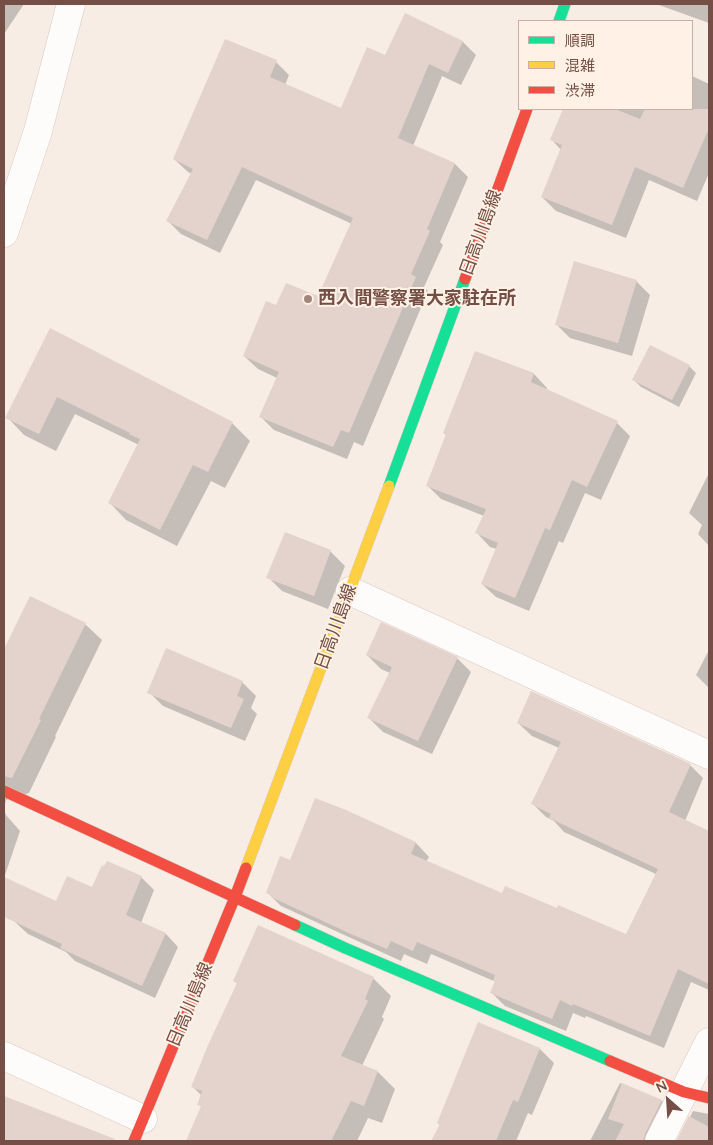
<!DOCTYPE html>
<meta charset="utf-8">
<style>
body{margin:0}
#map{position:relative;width:713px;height:1145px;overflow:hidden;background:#f7ede5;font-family:Quicksand,"Noto Sans JP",sans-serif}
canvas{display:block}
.frame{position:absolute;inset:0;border:5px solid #754e45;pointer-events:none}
.legend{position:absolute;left:518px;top:20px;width:175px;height:90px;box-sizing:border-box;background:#fff1e6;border:1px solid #c8b0a6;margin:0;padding:6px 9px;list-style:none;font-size:15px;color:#754e45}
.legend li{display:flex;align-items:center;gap:10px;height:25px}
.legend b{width:25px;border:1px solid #c8b0a6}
.north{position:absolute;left:643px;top:1075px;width:50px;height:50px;-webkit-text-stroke:4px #fff1e6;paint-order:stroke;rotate:334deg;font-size:14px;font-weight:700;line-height:20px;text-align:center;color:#754e45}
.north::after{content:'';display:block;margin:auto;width:18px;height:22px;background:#754e45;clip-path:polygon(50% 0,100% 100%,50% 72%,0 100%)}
</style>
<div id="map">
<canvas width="713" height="1145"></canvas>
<div class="frame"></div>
<ul class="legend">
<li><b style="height:6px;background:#16e098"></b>順調</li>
<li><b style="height:6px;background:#ffcf43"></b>混雑</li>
<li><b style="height:6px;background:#f24e42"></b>渋滞</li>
</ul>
<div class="north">N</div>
</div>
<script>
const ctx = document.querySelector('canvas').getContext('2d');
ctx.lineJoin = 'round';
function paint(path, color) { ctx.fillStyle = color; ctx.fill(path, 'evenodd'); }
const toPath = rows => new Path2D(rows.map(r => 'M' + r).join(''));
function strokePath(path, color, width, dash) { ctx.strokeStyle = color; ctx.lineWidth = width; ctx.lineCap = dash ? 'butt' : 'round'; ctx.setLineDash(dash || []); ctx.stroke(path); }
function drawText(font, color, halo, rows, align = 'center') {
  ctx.font = font + ' Quicksand,"Noto Sans JP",sans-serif'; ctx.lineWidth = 4; ctx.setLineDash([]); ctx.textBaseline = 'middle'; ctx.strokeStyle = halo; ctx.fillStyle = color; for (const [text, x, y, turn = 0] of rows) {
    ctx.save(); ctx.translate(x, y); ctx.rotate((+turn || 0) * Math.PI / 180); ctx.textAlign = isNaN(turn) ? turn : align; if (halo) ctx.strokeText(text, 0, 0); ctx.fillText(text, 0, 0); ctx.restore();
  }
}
paint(toPath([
 [4,4,24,4,4,34],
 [656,4,709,4,709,23],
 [406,15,463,42,476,55,461,85,442,76,413,146,455,164,468,177,440,242,443,245,424,287,428,291,363,446,354,442,347,459,274,430,260,416,277,378,258,369,244,356,277,307,319,298,352,224,256,180,220,253,181,234,168,221,192,174,188,172,174,159,276,62,289,75,285,85,342,110,385,56],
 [692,76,709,84,709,173,697,201,649,180,626,238,556,211,542,197,561,150,552,140,564,109,692,109],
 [636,281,650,295,632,356,570,338,556,324],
 [50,330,232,423,250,441,225,488,211,481,177,546,126,520,109,502,139,445,75,414,56,451,24,435,7,417],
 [476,352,534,374,547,388,546,390,617,423,630,436,601,500,585,493,563,543,559,541,529,611,496,597,482,584,497,549,490,547,477,533,484,516,441,499,427,485,447,436,444,433],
 [689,366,696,373,679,407,641,387,634,380],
 [709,473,709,546,698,534,702,525,689,513],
 [286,534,331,552,345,566,328,609,282,591,268,577],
 [30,598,85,624,102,640,55,736,56,737,29,793,6,800,4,809,6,815,20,831,4,878,4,652],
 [709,650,709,688,696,675],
 [367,655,457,658,471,672,432,754,383,732,369,718,390,673,381,669],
 [242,682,256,696,251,708,257,714,245,741,163,706,149,692],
 [518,723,690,765,703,778,685,821,709,832,709,990,691,982,664,1048,586,1016,585,1018,573,1013,566,1031,505,1006,491,992,496,982,431,954,427,964,404,954,401,961,281,906,268,893,291,861,345,812,416,843,429,857,426,862,503,895,558,909,627,936,656,874,564,832,554,821,546,817,533,804,559,748,532,736],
 [141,877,154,890,141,923,166,934,178,947,155,998,75,961,66,952,28,934,15,922,56,903],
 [259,927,374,979,391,996,382,1017,384,1019,362,1066,378,1072,395,1089,382,1123,368,1118,357,1141,187,1141,202,1107,198,1104,202,1096,193,1087,238,984,234,981],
 [540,1049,554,1063,532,1115,528,1113,516,1141,433,1141,440,1125,438,1123],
 [620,1083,662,1101,676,1115,662,1141,590,1141],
 [4,1097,66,1121,79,1141,4,1141],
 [693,1111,709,1114,709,1141,678,1141]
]), '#0003');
paint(toPath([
 [405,13,463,41,448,73,429,64,398,138,455,163,427,229,430,231,411,274,416,277,349,433,341,430,333,447,259,417,279,372,243,356,266,301,276,305,286,283,318,296,353,218,242,167,207,240,166,221,193,169,173,159,225,39,277,60,270,77,341,108,367,47,385,55],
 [563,109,615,109,640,119,645,109,709,109,709,128,683,188,635,167,612,225,541,197,562,145,550,140],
 [574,261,637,280,618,343,555,325],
 [50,328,233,422,208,472,193,465,160,530,108,503,140,439,129,434,130,433,57,397,39,434,5,418],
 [650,345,690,365,672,400,632,380],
 [475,351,534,373,531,382,618,421,587,487,572,480,550,530,545,528,515,598,481,584,498,543,475,533,486,509,426,486,446,434,443,433],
 [285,532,331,550,314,596,266,578],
 [30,596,86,623,39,719,41,720,12,778,4,776,4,649],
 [381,622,458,657,418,741,367,718,392,667,366,655],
 [166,648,243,681,237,696,244,699,231,728,147,693],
 [531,691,691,764,669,812,709,831,709,984,678,969,650,1036,573,1004,572,1006,560,1000,552,1019,490,993,495,981,493,981,495,975,417,942,413,951,391,941,387,949,351,934,271,897,272,896,266,893,280,856,290,860,315,798,346,810,416,842,411,854,502,893,505,886,557,908,558,905,626,934,658,869,549,818,551,814,531,804,561,742,517,723],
 [107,861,142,876,126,915,166,933,142,986,60,948,62,944,4,917,4,877,56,901,67,876,92,887,102,865,104,866],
 [258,925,374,977,365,999,368,1001,341,1056,378,1071,364,1106,351,1101,331,1141,186,1141,201,1106,197,1105,202,1091,191,1087,208,1045,237,983,233,981],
 [478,1022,540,1048,518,1102,513,1100,496,1141,431,1141,440,1124,437,1123],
 [622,1083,662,1100,645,1134,643,1141,615,1141,624,1124,608,1119],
 [4,1096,115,1139,114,1141,4,1141],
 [689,1116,709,1127,709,1141,676,1141]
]), '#e3d3cc');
const street = toPath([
 [4,233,38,131,71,4],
 [350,591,709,755],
 [4,1056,143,1119],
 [659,1141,709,1042]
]);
const fast = toPath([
 [559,21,565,4],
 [389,486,465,279],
 [295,925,345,948,610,1061]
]);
const slow = toPath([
 [246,868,389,486]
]);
const jam = toPath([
 [465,279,527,109],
 [4,791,295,925],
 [610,1061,684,1092,709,1098],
 [134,1141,235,897,246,868]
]);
strokePath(street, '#d8c9c4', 29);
strokePath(fast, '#d7c8c2', 12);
strokePath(slow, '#d7c8c2', 12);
strokePath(jam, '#d7c8c2', 12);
strokePath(street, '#fefcfb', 28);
strokePath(fast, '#16e098', 11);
strokePath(slow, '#ffcf43', 11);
strokePath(jam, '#f24e42', 11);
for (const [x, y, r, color] of [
 [308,299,5,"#a2867d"]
]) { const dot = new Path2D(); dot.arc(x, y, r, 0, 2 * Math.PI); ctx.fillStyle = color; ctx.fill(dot); strokePath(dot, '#fff1e6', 2); }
drawText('18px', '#754e45', '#fff1e6', [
 ["日高川島線",481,233,-70],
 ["日高川島線",336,627,-70],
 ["日高川島線",190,1005,-67]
]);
drawText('bold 18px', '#754e45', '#fff1e6', [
 ["西入間警察署大家駐在所",318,299]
], 'left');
</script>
